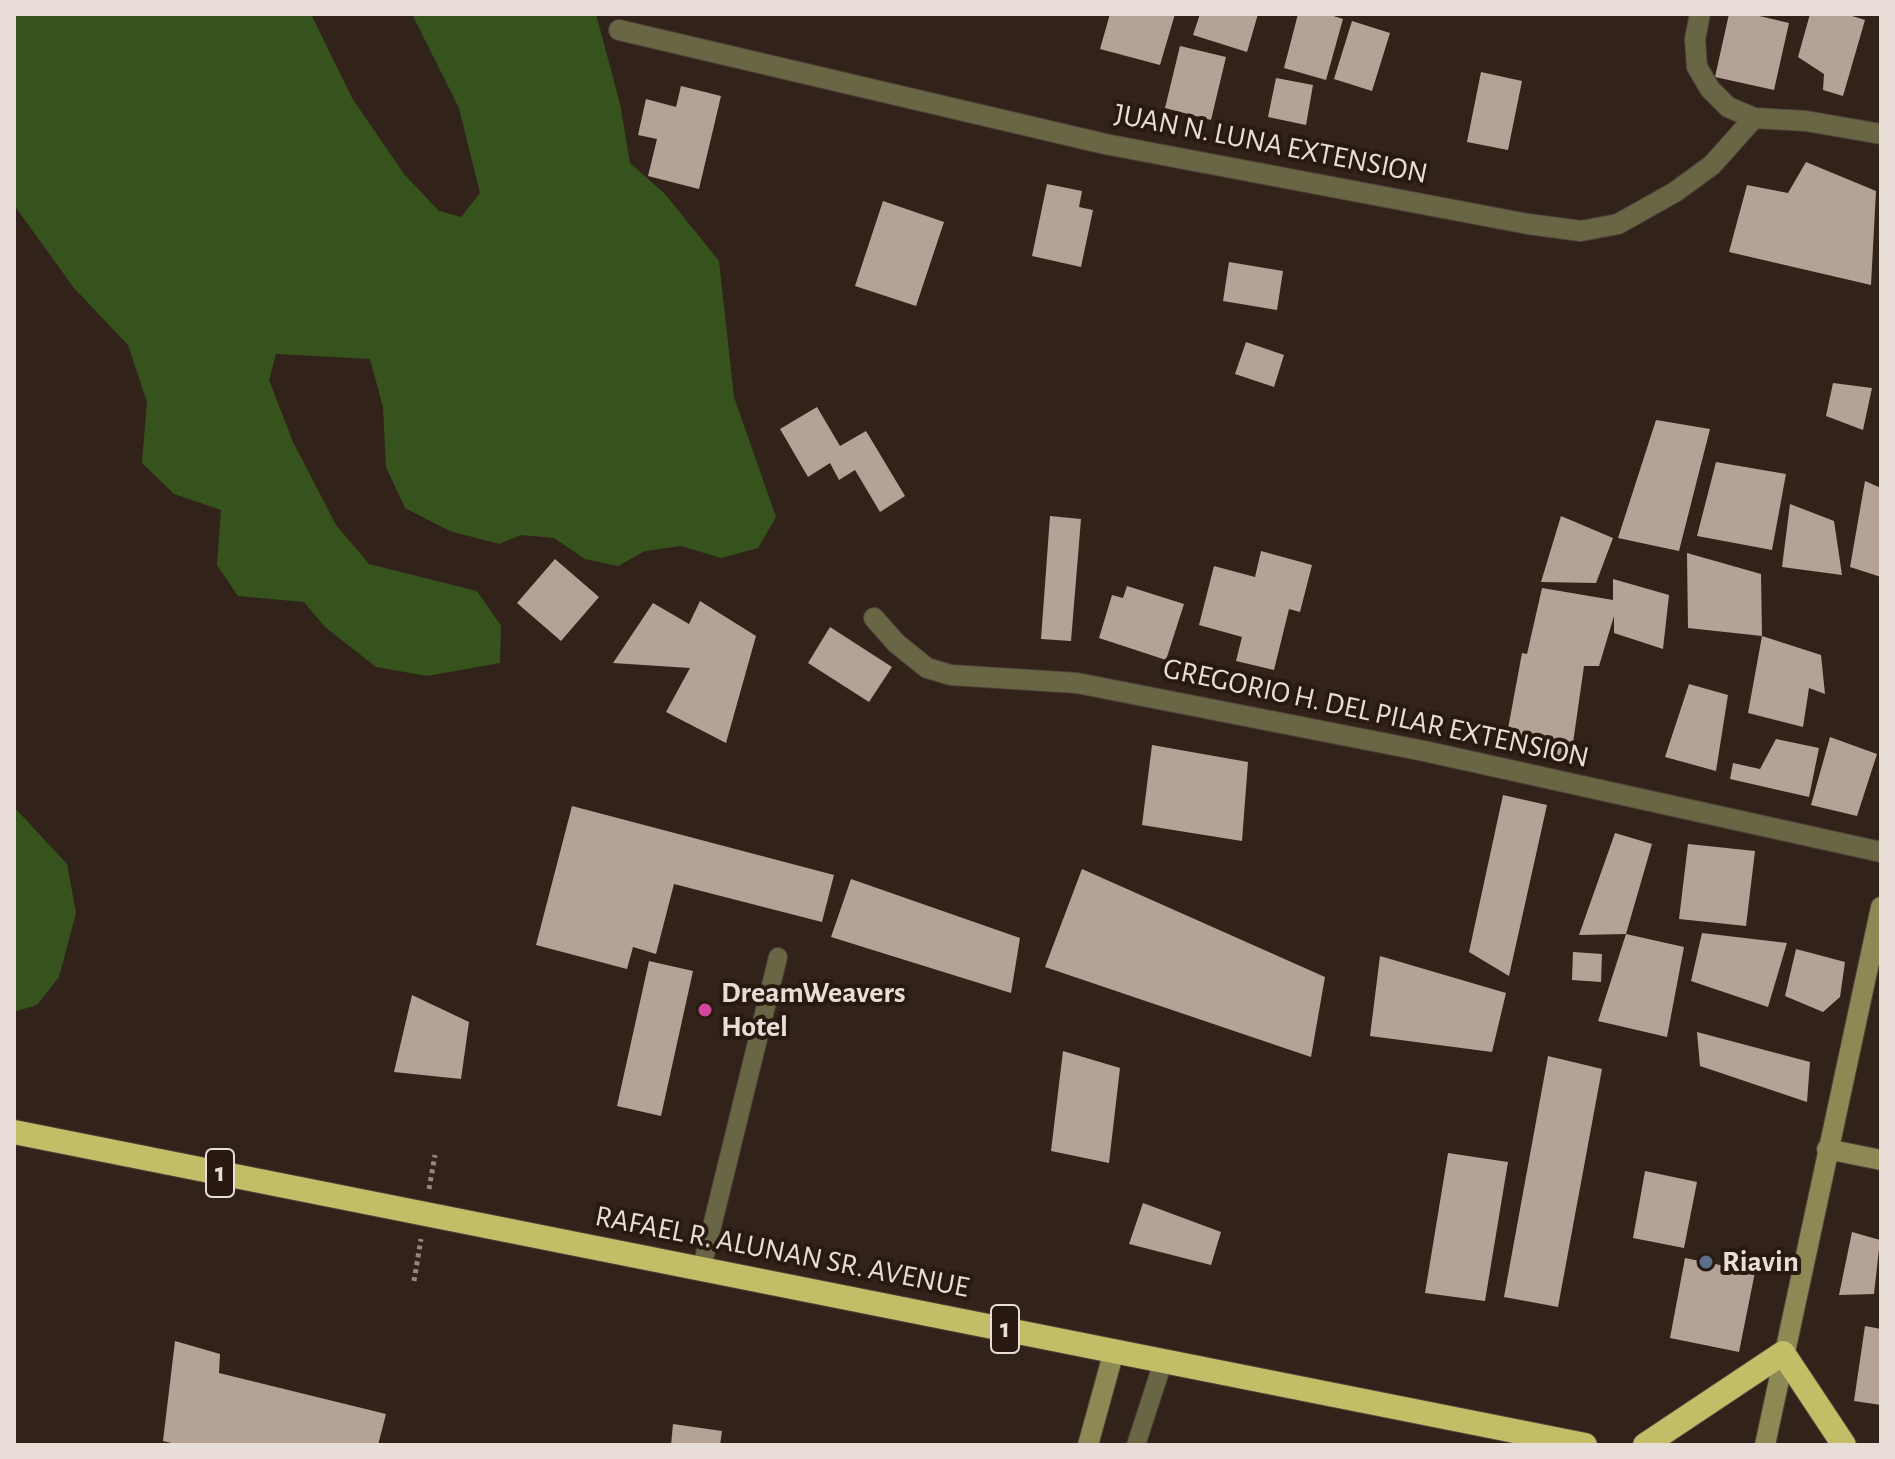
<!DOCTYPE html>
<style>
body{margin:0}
#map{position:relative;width:1895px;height:1459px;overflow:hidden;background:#32231a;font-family:"Alegreya Sans",sans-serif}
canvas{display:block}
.frame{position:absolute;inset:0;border:16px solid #e8ddd7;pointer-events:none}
</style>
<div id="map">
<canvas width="1895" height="1459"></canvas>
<div class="frame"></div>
</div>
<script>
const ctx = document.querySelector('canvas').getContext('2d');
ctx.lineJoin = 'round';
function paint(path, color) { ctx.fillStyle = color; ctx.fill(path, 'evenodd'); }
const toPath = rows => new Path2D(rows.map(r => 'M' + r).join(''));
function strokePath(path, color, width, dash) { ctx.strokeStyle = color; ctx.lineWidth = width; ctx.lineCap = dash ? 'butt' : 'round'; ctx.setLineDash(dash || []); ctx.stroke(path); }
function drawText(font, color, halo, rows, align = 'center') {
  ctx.font = font + ' "Alegreya Sans",sans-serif'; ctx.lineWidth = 8; ctx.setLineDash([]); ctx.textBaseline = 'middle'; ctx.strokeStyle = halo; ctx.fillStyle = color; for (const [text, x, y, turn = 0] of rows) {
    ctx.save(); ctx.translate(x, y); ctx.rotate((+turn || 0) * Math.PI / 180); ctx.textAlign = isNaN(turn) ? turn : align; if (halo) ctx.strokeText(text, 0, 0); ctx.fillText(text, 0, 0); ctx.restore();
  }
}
paint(toPath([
 [14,14,311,14,352,98,404,174,439,211,461,217,480,193,459,108,412,14,596,14,620,104,630,163,665,194,719,261,734,397,776,517,758,548,721,558,681,546,645,551,618,566,585,559,554,538,521,535,499,544,450,531,405,508,386,467,383,407,370,359,276,354,269,380,293,442,336,525,369,564,477,591,501,626,500,663,427,676,376,667,325,627,304,602,238,596,217,565,221,510,174,494,142,463,147,402,128,345,74,288,14,205],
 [14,807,67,864,76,913,59,977,37,1005,14,1012]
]), '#36531d');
paint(toPath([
 [1110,14,1175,14,1160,65,1100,49],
 [1200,14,1258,14,1247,52,1193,35],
 [1298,14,1327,14,1343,19,1326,80,1284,68],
 [1729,14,1751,14,1789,23,1774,90,1715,77],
 [1810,14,1846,14,1865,20,1843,96,1823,90,1824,74,1798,57],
 [1352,21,1390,33,1372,91,1334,79],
 [1180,46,1226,57,1211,120,1165,108],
 [1481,72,1522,81,1508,150,1467,142],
 [1276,78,1313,85,1306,125,1268,117],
 [681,86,721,96,699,189,648,176,657,139,638,135,646,99,676,107],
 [1806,162,1876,191,1871,285,1729,252,1747,185,1788,193],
 [1047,184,1082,191,1079,207,1093,210,1081,267,1032,256],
 [883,201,944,222,916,306,855,286],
 [1229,262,1283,271,1277,310,1223,301],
 [1246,342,1284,355,1274,387,1235,374],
 [1833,383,1872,388,1863,430,1826,416],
 [817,407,840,446,866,431,905,496,880,512,855,470,839,480,830,463,808,477,780,429],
 [1656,420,1710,429,1679,551,1618,538],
 [1716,462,1786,474,1772,550,1697,536],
 [1865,481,1881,488,1881,577,1850,567],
 [1790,504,1834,521,1842,575,1782,567],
 [1050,516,1081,519,1071,641,1041,639],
 [1561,516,1613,538,1596,583,1541,582],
 [1261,551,1312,565,1300,612,1289,609,1274,670,1236,661,1242,637,1199,625,1214,566,1255,577],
 [1687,553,1761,574,1762,636,1688,628],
 [555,559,599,597,561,641,517,603],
 [1613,579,1669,595,1663,649,1614,633,1614,616,1599,666,1584,666,1570,764,1505,745,1522,653,1527,654,1542,588,1613,600],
 [1127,586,1184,604,1166,660,1099,638,1112,595,1123,598],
 [700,601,756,636,726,743,666,712,690,668,613,663,653,603,689,624],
 [830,627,892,667,869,702,808,663],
 [1762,636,1821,655,1825,694,1809,688,1803,727,1748,713],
 [1689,684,1728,695,1716,771,1665,757],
 [1830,737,1877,754,1857,816,1811,805],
 [1776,739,1819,748,1809,797,1730,779,1733,763,1760,769],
 [1152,745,1248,762,1242,841,1142,825],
 [1503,795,1547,805,1509,976,1469,952],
 [572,806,834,875,822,922,674,884,656,954,633,947,627,969,536,945],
 [1615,833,1652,844,1626,934,1579,935],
 [1688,844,1755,851,1746,926,1679,919],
 [1082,869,1325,977,1311,1057,1045,967],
 [851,879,1020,938,1011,993,831,937],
 [1702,933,1787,943,1768,1007,1691,981],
 [1626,934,1684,947,1667,1037,1598,1021],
 [1796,949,1845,962,1840,997,1823,1012,1785,996],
 [1573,952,1602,954,1601,982,1572,980],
 [1380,956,1506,993,1492,1052,1370,1036],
 [649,961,693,971,661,1116,617,1106],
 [412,995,469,1022,461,1079,394,1072],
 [1697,1032,1810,1062,1807,1102,1700,1066],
 [1063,1051,1120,1068,1109,1163,1051,1151],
 [1548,1056,1602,1069,1558,1307,1504,1297],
 [1448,1153,1508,1162,1485,1301,1425,1293],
 [1645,1171,1697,1182,1684,1248,1633,1238],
 [1143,1203,1221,1232,1211,1265,1129,1244],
 [1852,1232,1880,1240,1874,1294,1839,1295],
 [1685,1258,1755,1272,1739,1352,1670,1338],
 [1865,1326,1881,1329,1881,1405,1854,1401],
 [175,1341,220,1354,219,1373,386,1414,378,1445,180,1445,163,1441],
 [673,1424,722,1431,720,1445,671,1445]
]), '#b5a296');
const lane = toPath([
 [702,1267,778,957],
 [1136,1445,1163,1362]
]);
const street = toPath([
 [1700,14,1695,39,1697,67,1710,89,1728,107,1754,118,1806,121,1881,134],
 [619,30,1105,144,1528,224,1581,231,1618,224,1675,192,1712,165,1754,118],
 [874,618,896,643,927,668,951,675,1077,683,1424,751,1881,852]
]);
const secondary = toPath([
 [1827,1149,1881,1160],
 [1088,1445,1114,1351],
 [1765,1445,1881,907]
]);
const highway = toPath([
 [14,1132,1585,1445],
 [1645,1445,1783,1353,1844,1445]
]);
strokePath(lane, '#4f4138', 20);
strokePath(street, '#4f4138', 22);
strokePath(secondary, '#4f4138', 22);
strokePath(highway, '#4f4138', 26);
strokePath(toPath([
 [429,1189,435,1155],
 [414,1281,421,1239]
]), '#948780', 5, [4, 4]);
strokePath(lane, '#686645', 18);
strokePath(street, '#686645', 20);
strokePath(secondary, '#8c8954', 20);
strokePath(highway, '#c3bd68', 24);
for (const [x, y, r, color] of [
 [705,1010,8,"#d1479c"],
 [1706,1262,8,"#5c6f8a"]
]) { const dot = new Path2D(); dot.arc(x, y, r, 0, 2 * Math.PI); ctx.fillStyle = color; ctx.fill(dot); strokePath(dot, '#281a11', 3); }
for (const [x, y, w] of [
 [220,1173,28],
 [1005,1329,28]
]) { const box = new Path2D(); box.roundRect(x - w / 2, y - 24, w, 48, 6); ctx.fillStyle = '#281a11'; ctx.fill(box); strokePath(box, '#e8ddd7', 2); }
drawText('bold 28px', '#e8ddd7', null, [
 ["1",220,1173],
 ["1",1005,1329]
]);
drawText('30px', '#e8ddd7', '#281a11', [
 ["JUAN N. LUNA EXTENSION",1271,144,11],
 ["GREGORIO H. DEL PILAR EXTENSION",1376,713,12],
 ["RAFAEL R. ALUNAN SR. AVENUE",782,1252,11]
]);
drawText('bold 30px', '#e8ddd7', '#281a11', [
 ["DreamWeavers",721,993],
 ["Hotel",721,1027],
 ["Riavin",1722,1262]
], 'left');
</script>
